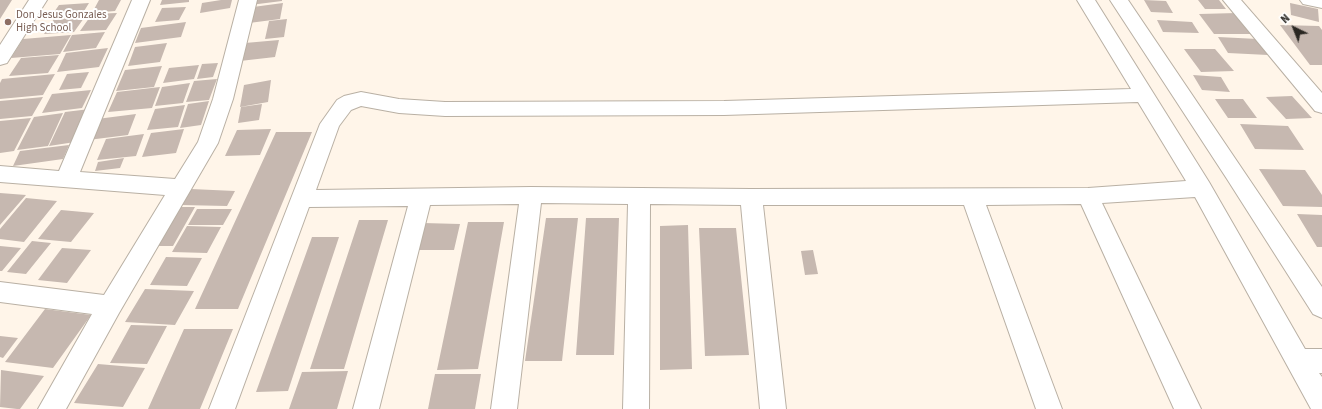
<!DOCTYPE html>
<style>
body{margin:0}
#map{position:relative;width:1322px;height:409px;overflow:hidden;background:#fff5e9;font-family:"Source Sans 3",sans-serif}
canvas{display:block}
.north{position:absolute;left:1274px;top:8px;width:40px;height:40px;-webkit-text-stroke:3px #fff;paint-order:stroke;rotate:317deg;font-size:11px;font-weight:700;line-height:16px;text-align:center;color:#2a2722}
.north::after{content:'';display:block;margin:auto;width:14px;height:18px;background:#2a2722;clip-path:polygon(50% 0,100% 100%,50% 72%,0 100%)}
</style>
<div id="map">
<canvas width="1322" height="409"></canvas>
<div class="north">N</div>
</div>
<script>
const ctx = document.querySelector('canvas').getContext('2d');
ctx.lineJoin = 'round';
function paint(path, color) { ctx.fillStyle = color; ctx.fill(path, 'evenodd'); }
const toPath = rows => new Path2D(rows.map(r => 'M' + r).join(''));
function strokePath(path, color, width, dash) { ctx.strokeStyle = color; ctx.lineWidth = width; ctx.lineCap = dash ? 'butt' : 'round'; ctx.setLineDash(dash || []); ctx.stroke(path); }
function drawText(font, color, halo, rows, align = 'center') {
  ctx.font = font + ' "Source Sans 3",sans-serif'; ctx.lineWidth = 4; ctx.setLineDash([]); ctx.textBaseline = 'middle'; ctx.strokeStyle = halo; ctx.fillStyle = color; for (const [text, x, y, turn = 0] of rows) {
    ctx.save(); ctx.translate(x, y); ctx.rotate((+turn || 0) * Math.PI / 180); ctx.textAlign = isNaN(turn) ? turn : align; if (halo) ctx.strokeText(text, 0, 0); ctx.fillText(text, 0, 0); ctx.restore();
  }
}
paint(toPath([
 [0,0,12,0,0,19],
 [99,0,121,0,115,11,92,13],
 [162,0,189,0,189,2,160,5],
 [221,0,232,0,230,8,200,13,202,3],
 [251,0,282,0,282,1,250,5],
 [1144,0,1166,1,1173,13,1151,12],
 [1198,0,1219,0,1226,9,1205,9],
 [89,3,81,16,50,18,59,5],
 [283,3,280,19,249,23,253,7],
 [1290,3,1318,9,1319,22,1291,15],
 [186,7,179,20,155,22,162,8],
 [117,13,106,30,80,31,92,14],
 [1237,13,1254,34,1214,34,1199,14],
 [84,18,74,32,44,34,54,19],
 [287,19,284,37,265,39,269,21],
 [1157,20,1192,22,1199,33,1163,32],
 [186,22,181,37,135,43,141,28],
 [1280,25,1319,26,1322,30,1322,65,1310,65],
 [105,32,96,48,63,52,72,35],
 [71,35,60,54,11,58,23,39],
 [1218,37,1258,39,1268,55,1228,53],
 [279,40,275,57,240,61,245,43],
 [167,43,160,62,128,66,135,47],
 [108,48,99,67,57,72,66,53],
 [1184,49,1215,49,1234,71,1201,72],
 [59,55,48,73,9,76,21,58],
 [218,63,213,77,197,79,202,64],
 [199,65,194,79,163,83,169,68],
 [162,66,154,87,116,91,125,70],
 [89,72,81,88,59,90,67,74],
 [55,74,43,95,0,99,0,83,2,79],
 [1193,75,1221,77,1230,92,1202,90],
 [217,79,209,100,186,102,194,81],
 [271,80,268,102,240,107,244,85],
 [190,83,183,103,155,106,162,87],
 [160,87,152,108,108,112,117,92],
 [91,90,82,108,42,113,52,94],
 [1292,96,1312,118,1286,119,1266,97],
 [43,97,32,116,0,119,0,101],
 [1215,99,1243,99,1257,118,1228,118],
 [209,101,201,125,180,128,188,104],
 [262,104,259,120,238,123,241,107],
 [185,105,178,127,147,130,155,109],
 [90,109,75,142,49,146,65,112],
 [63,113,48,146,17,150,34,117],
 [136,114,128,135,88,140,97,119],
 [31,118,14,151,0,153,0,121],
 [1240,124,1288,126,1304,150,1255,149],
 [184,129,176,153,142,157,151,133],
 [271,129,260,155,225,156,237,130],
 [276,132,312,132,238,309,195,309],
 [144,134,136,156,97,160,106,139],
 [69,145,63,159,13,166,20,151],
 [124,158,120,168,95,171,98,162],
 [1259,169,1305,170,1322,195,1322,207,1283,206],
 [191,189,235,191,227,206,181,205],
 [0,193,26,195,0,225],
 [26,198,57,201,24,242,0,239,0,229],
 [177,207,195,207,173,246,154,246],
 [197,209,232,209,223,225,188,225],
 [61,210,94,213,71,242,38,239],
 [1297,214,1322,215,1322,247,1317,247],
 [546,218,578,218,562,361,525,361],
 [586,218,619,218,614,355,576,355],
 [359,220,388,220,344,369,310,369],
 [468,222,504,222,478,369,437,370],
 [423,223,460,224,454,250,415,250],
 [688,225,692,369,660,370,660,226],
 [187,226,221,227,207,253,172,252],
 [699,228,736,228,749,355,705,356],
 [312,237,339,237,288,391,256,392],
 [32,241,51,243,26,274,7,272],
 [0,246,21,248,2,271,0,271],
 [62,248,91,250,67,283,38,280],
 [813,250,818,274,805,275,801,251],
 [166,257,202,258,187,286,150,285],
 [145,289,194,291,175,325,125,322],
 [45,309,91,315,53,368,5,362],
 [131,325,167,326,147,364,110,363],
 [184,329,233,329,200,409,148,409],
 [0,336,18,338,3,358,0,357],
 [98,364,145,368,123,407,74,403],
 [1,370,44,376,20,409,17,409,0,407],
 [348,371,337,409,289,409,302,372],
 [435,374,481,374,475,409,428,409]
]), '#c6b8b0');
const minor = toPath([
 [29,0,47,0,7,63,0,65,0,45,29,0],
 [132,0,150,0,80,172,175,179,198,142,213,99,239,0,257,0,233,99,218,143,119,313,66,409,38,409,92,314,0,302,0,282,104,295,165,195,0,182,0,166,59,171,132,0],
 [1077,0,1095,0,1209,182,1305,349,1322,349,1322,373,1319,373,1322,377,1322,409,1311,409,1195,197,1102,203,1201,409,1174,409,1081,204,986,205,1062,409,1036,409,964,205,763,205,786,409,760,409,741,205,650,204,649,409,623,409,628,204,541,203,517,409,491,409,519,204,430,205,379,409,353,409,408,206,309,207,235,409,209,409,320,124,337,100,344,96,361,92,399,99,445,102,724,101,1131,89,1077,0],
 [1138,102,1186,181,1088,188,751,189,531,187,316,190,339,126,351,110,361,106,399,113,445,116,724,115,1138,102],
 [1110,0,1128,0,1322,287,1322,318,1313,314,1227,179,1110,0],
 [1223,0,1241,0,1322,93,1322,113,1315,111,1223,0],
 [1300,0,1322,0,1322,8,1303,4,1300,0]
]);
strokePath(minor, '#b9b0a4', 2);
paint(minor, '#fff');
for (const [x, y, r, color] of [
 [8,22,4,"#8d6e63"]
]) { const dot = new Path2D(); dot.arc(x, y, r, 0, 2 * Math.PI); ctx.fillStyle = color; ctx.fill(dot); strokePath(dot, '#fff', 1.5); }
drawText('11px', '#785e54', '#fff', [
 ["Don Jesus Gonzales",16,16],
 ["High School",16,29]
], 'left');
</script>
